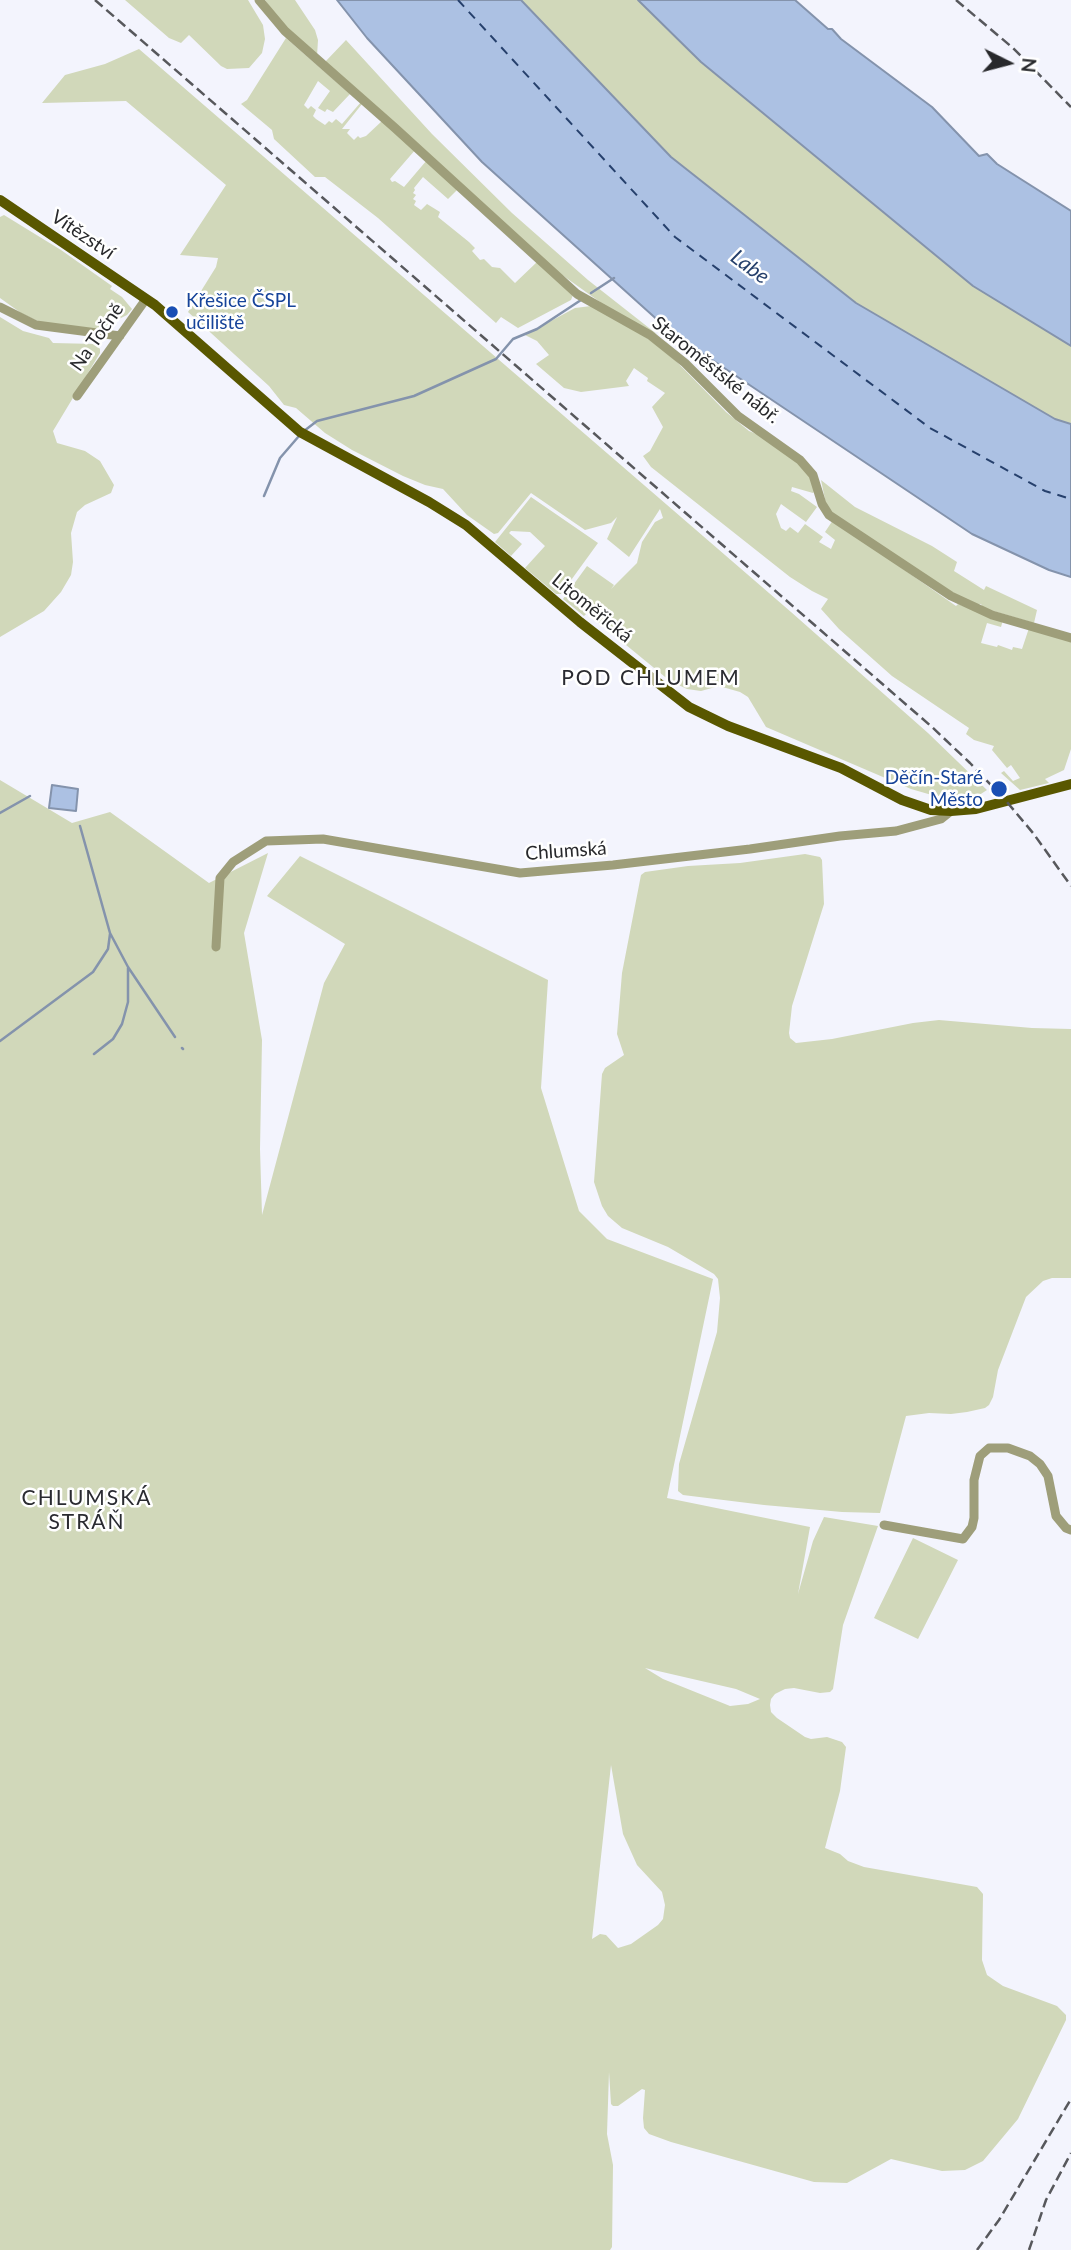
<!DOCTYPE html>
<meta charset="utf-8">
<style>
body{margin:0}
#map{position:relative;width:1071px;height:2250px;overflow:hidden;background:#f3f4fd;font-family:Lato,sans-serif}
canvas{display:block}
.north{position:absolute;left:973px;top:28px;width:70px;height:70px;-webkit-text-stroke:5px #fff;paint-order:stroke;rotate:96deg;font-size:19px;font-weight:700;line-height:28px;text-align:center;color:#28292c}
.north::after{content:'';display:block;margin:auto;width:24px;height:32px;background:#28292c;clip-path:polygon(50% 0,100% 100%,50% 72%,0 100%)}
</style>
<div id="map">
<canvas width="1071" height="2250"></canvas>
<div class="north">N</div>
</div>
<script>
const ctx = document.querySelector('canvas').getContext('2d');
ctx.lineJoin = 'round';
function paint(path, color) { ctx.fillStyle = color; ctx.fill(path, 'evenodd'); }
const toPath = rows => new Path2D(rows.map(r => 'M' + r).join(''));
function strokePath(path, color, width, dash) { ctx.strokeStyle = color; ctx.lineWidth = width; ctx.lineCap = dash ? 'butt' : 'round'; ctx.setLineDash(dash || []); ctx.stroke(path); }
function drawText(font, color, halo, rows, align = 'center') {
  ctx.font = font + ' Lato,sans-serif'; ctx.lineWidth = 5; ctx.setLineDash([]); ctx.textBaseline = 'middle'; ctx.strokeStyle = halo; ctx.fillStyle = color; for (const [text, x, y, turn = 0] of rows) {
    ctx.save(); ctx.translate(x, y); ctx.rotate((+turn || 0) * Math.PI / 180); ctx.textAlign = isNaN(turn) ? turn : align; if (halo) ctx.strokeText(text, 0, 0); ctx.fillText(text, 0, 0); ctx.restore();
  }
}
paint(toPath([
 [125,0,248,0,263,25,265,39,262,53,249,68,227,69,221,66,189,35,181,43,169,38],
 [265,0,295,0,315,30,318,40,317,56,289,34],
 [521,0,638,0,701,62,973,286,1071,346,1071,424,1055,419,856,303,671,157],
 [286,38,350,94,333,112,327,109,325,112,318,108,330,91,318,81,304,105,308,109,311,106,316,110,313,116,316,119,325,125,329,121,332,123,336,119,342,124,361,102,362,104,342,129,350,129,347,133,354,140,358,136,360,138,366,136,383,120,416,149,390,179,392,182,395,181,404,187,427,160,457,190,448,199,423,177,414,188,415,190,413,193,416,195,413,199,416,201,414,205,421,210,427,204,440,212,438,217,469,242,475,248,472,251,480,260,484,259,492,267,500,268,515,283,537,262,573,295,571,300,518,328,501,317,496,323,378,218,325,177,315,177,274,139,272,130,241,104,247,100],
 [346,40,432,134,512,213,588,280,658,335,607,307,558,272,325,62],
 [139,49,791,612,928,733,987,790,970,801,942,798,911,789,766,727,748,697,740,692,719,686,701,691,687,689,670,681,587,613,584,616,563,599,587,566,614,585,611,589,637,563,642,542,655,522,663,518,660,509,629,557,607,539,617,517,611,523,585,530,531,493,498,533,494,534,467,515,443,489,425,485,403,476,352,450,325,433,296,408,284,405,269,386,188,312,216,267,218,258,180,255,226,185,126,101,42,103,65,75,105,64],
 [4,215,61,250,112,286,110,289,122,297,132,309,127,315,97,330,44,324,21,313,0,298,0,217],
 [591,306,640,333,669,354,726,412,749,431,769,439,807,468,815,491,813,493,792,487,791,491,799,494,817,507,806,522,781,504,776,514,781,528,786,531,790,527,798,533,805,524,823,537,819,542,831,549,835,540,825,532,833,520,956,606,958,604,1003,620,1001,627,987,623,981,643,997,647,998,645,1012,650,1013,647,1022,649,1029,628,1071,641,1071,749,1064,770,1045,779,1049,783,1020,790,1001,773,1004,771,1013,781,1020,778,1011,765,1007,768,992,750,994,746,974,740,966,734,969,728,892,676,839,629,821,609,828,599,812,591,790,577,651,467,643,456,650,451,663,427,652,407,665,393,647,381,648,378,634,368,626,381,629,386,581,392,564,388,536,364,549,355,537,341,525,335,575,308],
 [0,317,23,331,49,338,53,343,96,344,100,349,100,353,53,431,57,443,85,451,100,461,114,485,111,493,85,505,77,512,71,533,73,562,71,575,61,592,44,611,0,637],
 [821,480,855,507,932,546,957,562,954,571,984,590,986,586,1037,610,1034,623,983,608,981,604,976,605,962,600,833,513,826,504],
 [531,497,598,543,561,594,556,594,525,568,545,546,530,532,511,531,509,533,522,544,511,556,495,542],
 [0,780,72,823,110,812,209,883,268,853,244,933,262,1040,260,1149,262,1215,324,983,345,944,267,896,300,856,548,980,541,1088,579,1211,607,1239,713,1279,667,1498,810,1527,798,1594,813,1541,824,1517,878,1526,843,1625,833,1689,830,1692,820,1693,794,1688,785,1689,775,1694,771,1699,770,1705,771,1712,777,1718,805,1737,811,1739,827,1737,842,1742,846,1747,840,1791,825,1848,840,1854,848,1861,864,1867,977,1887,983,1894,982,1960,987,1975,1003,1986,1057,2006,1066,2015,1066,2020,1018,2119,983,2161,965,2170,942,2171,891,2159,847,2183,814,2182,671,2142,649,2134,644,2128,643,2118,645,2090,642,2089,618,2106,613,2106,611,2104,609,2072,607,2134,613,2165,612,2247,610,2250,0,2250],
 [645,1668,736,1689,760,1699,748,1704,730,1706,663,1679],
 [611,1765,623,1834,637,1865,662,1892,665,1905,663,1919,658,1925,631,1944,618,1948,606,1935,600,1934,592,1939],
 [805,854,820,857,822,860,824,904,792,1006,789,1033,790,1038,796,1043,832,1039,913,1023,939,1020,1032,1028,1071,1029,1071,1278,1052,1278,1043,1281,1026,1297,998,1370,993,1397,989,1405,985,1408,967,1412,951,1414,929,1413,906,1416,880,1513,842,1512,764,1505,683,1495,678,1491,679,1464,717,1332,720,1298,718,1279,714,1274,668,1247,622,1228,608,1216,602,1206,594,1182,602,1074,605,1068,624,1055,617,1034,622,973,641,875,645,872,688,866,740,863],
 [913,1538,958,1560,918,1639,874,1618]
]), '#d1d8ba');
const water = toPath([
 [337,0,521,0,671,157,856,303,1055,419,1071,424,1071,577,1049,570,972,534,672,333,482,162,367,38,337,0],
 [638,0,795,0,828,29,832,29,841,39,932,107,979,156,987,154,997,164,1071,211,1071,346,973,286,701,62,638,0],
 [52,785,78,789,76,811,49,808,52,785]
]);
paint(water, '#acc1e3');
strokePath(water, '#8493ac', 2);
strokePath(toPath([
 [591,293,614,278],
 [304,431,317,421,414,396,496,359,513,339,537,329,581,300],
 [264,496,280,458,299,436],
 [0,813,30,796],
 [80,826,110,933,128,967,175,1037],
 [0,1041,93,972,108,949,110,934],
 [182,1048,183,1049],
 [94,1054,113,1039,122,1024,128,1002,128,968]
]), '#8493ac', 2.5);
strokePath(toPath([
 [458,0,675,237,930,428,1045,491,1071,499]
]), '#26406c', 2, [9, 7]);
strokePath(toPath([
 [259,0,285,31,395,128,577,294,650,335,685,363,738,416,800,460,813,475,822,504,829,515,951,596,992,615,1071,638],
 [0,307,36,325,120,336],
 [77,396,146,299],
 [216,947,220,878,233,862,266,841,323,839,520,873,613,865,750,849,840,836,896,831,941,819,951,811],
 [884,1525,963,1539,972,1527,974,1518,974,1480,980,1456,989,1448,1008,1448,1030,1456,1040,1464,1048,1476,1056,1516,1066,1528,1071,1530]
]), '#9e9e7a', 9);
strokePath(toPath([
 [0,200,155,305,300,432,429,502,466,525,580,622,689,707,728,726,841,768,902,800,931,810,951,811,976,809,1071,784]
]), '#595700', 10);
strokePath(toPath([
 [95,0,932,727,970,763,1007,802,1033,833,1071,886],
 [956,0,1013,48,1071,107],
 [977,2250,999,2220,1071,2099],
 [1029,2250,1046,2200,1071,2153]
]), '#57585c', 2.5, [10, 5]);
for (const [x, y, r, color] of [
 [172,312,7,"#1a4fb4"],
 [999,789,9,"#1a4fb4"]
]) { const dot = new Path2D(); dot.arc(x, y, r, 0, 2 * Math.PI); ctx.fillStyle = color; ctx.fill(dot); strokePath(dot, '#fff', 2.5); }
drawText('19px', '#28292c', '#fff', [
 ["Vítězství",83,235,34],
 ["Na Točně",97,337,-55],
 ["Staroměstské nábř.",716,370,39],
 ["Litoměřická",592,608,39],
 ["Chlumská",566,851,-4]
]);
drawText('19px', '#164399', '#fff', [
 ["Křešice ČSPL",186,301],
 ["učiliště",186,323],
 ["Děčín-Staré",983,778,"right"],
 ["Město",983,800,"right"]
], 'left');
drawText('italic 21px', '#26406c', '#fff', [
 ["Labe",750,267,37]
]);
ctx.letterSpacing = '2px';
drawText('21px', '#2a2b31', '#fff', [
 ["POD CHLUMEM",651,678],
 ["CHLUMSKÁ",87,1498],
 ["STRÁŇ",87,1522]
]);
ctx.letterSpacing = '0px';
</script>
